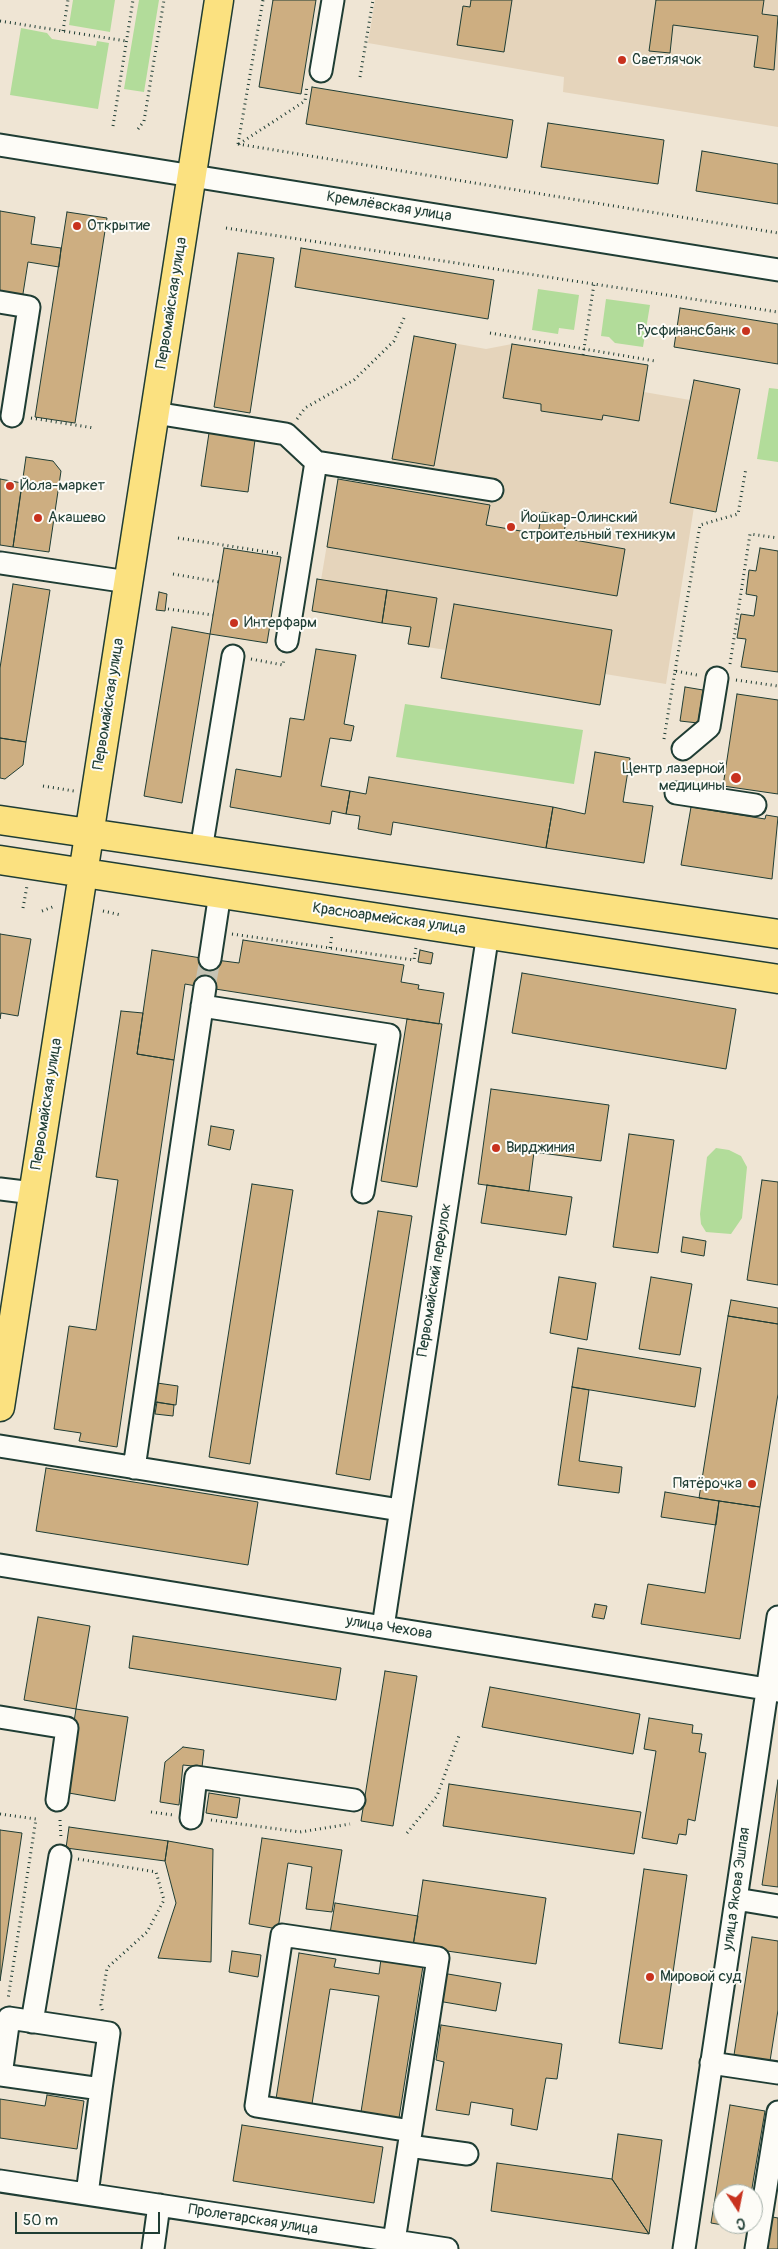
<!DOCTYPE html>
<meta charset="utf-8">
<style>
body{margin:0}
#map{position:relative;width:778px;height:2249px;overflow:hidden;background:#efe5d4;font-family:Pangolin,sans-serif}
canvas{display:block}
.north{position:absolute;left:713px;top:2184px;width:50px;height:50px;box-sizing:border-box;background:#fdfcf7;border:1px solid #a4b0a9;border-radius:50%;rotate:169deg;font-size:14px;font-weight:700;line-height:20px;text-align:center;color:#1f3d34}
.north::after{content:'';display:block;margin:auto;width:18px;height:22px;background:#c8321e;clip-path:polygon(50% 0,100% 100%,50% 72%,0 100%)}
.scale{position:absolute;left:15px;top:2212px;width:145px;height:22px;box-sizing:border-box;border:2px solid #1f3d34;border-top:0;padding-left:6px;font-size:15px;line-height:18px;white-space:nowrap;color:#1f3d34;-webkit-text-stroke:4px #fdfcf7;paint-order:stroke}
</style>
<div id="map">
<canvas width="778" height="2249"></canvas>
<div class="north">С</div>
<div class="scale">50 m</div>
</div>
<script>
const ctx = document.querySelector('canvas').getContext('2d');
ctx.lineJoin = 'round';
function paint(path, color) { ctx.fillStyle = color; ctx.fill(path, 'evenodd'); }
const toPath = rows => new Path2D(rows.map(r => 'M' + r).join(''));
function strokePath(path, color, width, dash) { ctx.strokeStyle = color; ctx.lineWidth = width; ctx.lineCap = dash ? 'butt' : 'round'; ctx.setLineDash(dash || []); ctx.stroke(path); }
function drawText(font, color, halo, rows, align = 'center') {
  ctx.font = font + ' Pangolin,sans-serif'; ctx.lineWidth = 4; ctx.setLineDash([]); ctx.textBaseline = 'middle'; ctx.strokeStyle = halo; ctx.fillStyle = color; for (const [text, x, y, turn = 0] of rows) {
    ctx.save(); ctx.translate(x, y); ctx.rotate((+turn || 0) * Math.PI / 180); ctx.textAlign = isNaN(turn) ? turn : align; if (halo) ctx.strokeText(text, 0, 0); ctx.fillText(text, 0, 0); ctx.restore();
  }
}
paint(toPath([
 [375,0,778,0,778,127,563,92,564,77,368,43],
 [414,336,486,349,512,344,648,365,644,392,690,400,670,503,694,507,666,684,605,674,600,705,441,678,446,650,408,644,410,627,312,611,317,579,321,580,338,479,387,487]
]), '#e5d4bb');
paint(toPath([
 [73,0,115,0,110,32,69,25],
 [139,0,159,0,144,92,124,89],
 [21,28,47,33,52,39,96,46,97,41,109,43,98,109,10,95],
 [538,289,579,295,574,330,559,328,558,334,532,330],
 [606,299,650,305,643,347,615,343,609,337,601,336],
 [769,388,778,389,778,462,757,459],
 [405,704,583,730,574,784,396,757],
 [716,1148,729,1150,741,1156,747,1167,742,1218,731,1234,706,1232,701,1224,700,1214,707,1157]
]), '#b2dc9a');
const building = toPath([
 [273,0,316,0,301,94,259,87,273,0],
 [471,0,512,0,504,52,457,45,463,6,470,7,471,0],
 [656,0,764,0,762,14,778,16,774,70,754,67,758,36,673,25,670,53,649,51,656,0],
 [312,87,513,120,507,158,306,124,312,87],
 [548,123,664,140,658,184,541,167,548,123],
 [702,151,778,164,778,204,696,191,702,151],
 [0,211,35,217,31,244,61,248,59,267,28,262,22,300,0,297,0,211],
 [67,212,107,218,75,423,35,417,67,212],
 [301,248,494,280,488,319,295,287,301,248],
 [238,253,274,258,250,413,214,407,238,253],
 [680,308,778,324,778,364,674,347,680,308],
 [414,336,456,344,434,466,392,459,414,336],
 [512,344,648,365,639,421,603,415,602,420,541,411,541,404,503,398,512,344],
 [694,380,740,389,716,512,670,503,694,380],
 [209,433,255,440,248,492,201,486,209,433],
 [26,457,53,461,61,471,49,552,13,547,26,457],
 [0,479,22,483,13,547,0,545,0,479],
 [338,479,490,505,486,525,538,534,542,512,567,516,563,538,625,549,617,596,327,547,338,479],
 [224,548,281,557,267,643,210,634,224,548],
 [760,548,778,551,778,672,741,667,746,639,737,638,741,614,754,616,757,596,746,594,749,570,756,571,760,548],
 [317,579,387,590,382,623,312,611,317,579],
 [13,584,50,590,26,742,0,738,0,668,13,584],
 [387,590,437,598,429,647,408,644,411,627,382,623,387,590],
 [159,592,167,594,165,611,156,610,159,592],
 [454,604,612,630,600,705,441,678,454,604],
 [172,627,210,634,182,803,144,796,172,627],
 [316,649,356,655,344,724,354,726,351,741,330,738,321,786,350,791,346,814,332,811,330,824,230,807,236,769,281,777,290,718,304,720,316,649],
 [685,687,703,690,698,723,680,721,685,687],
 [737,694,778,700,778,794,723,786,737,694],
 [0,738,26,742,23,765,5,779,0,778,0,738],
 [595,752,630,758,623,802,653,806,644,863,546,848,553,807,585,814,595,752],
 [369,777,553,807,546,848,393,822,391,835,358,829,360,816,346,814,350,791,366,794,369,777],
 [691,807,765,819,766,815,778,817,772,879,681,865,691,807],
 [0,934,31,939,18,1016,1,1013,0,1019,0,934],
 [243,940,404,965,401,982,419,985,418,989,444,993,439,1024,196,986,201,958,239,963,243,940],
 [152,950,201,958,196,986,185,984,174,1060,137,1054,152,950],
 [420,950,433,953,431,964,418,962,420,950],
 [522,973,736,1009,726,1069,512,1033,522,973],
 [121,1011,143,1013,137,1054,174,1060,117,1447,79,1441,81,1433,54,1429,69,1326,96,1330,118,1180,96,1177,121,1011],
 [407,1019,442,1024,417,1187,381,1181,407,1019],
 [491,1089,609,1105,601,1161,534,1152,529,1191,478,1184,491,1089],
 [211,1126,234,1130,230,1150,208,1145,211,1126],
 [629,1134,674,1140,658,1253,613,1247,629,1134],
 [762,1180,778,1182,778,1285,747,1280,762,1180],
 [252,1184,293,1190,250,1464,209,1457,252,1184],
 [487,1185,572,1197,566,1235,481,1223,487,1185],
 [378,1211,412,1216,370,1480,336,1474,378,1211],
 [683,1237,706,1241,704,1256,681,1252,683,1237],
 [559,1277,596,1283,587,1340,550,1333,559,1277],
 [651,1277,692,1284,680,1355,639,1349,651,1277],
 [731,1300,778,1308,778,1324,728,1316,731,1300],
 [728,1316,778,1324,778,1394,760,1507,699,1498,728,1316],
 [578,1348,701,1368,695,1407,572,1387,578,1348],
 [157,1383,178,1386,176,1405,154,1402,157,1383],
 [572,1387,589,1390,579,1461,622,1467,619,1493,558,1485,572,1387],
 [157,1402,174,1405,173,1416,155,1414,157,1402],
 [46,1468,258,1502,248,1565,36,1531,46,1468],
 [665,1492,719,1501,716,1525,661,1517,665,1492],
 [719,1501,760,1507,740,1639,641,1624,648,1584,705,1593,719,1501],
 [595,1604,607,1606,604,1619,592,1617,595,1604],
 [38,1617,90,1626,76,1709,24,1700,38,1617],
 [133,1636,341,1668,336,1700,129,1668,133,1636],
 [385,1671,417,1676,393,1826,361,1821,385,1671],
 [490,1687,640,1714,633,1754,482,1727,490,1687],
 [76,1709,128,1717,115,1801,63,1792,76,1709],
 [649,1718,693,1725,692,1733,702,1734,699,1752,706,1753,695,1821,688,1819,686,1835,679,1834,677,1844,642,1838,656,1751,644,1749,649,1718],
 [183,1747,204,1750,202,1767,183,1765,179,1805,160,1802,165,1762,183,1747],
 [778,1780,778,1887,762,1885,778,1780],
 [449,1784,641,1812,634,1854,443,1826,449,1784],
 [209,1793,240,1798,237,1818,206,1813,209,1793],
 [69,1827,168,1841,165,1861,66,1848,69,1827],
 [0,1830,22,1833,0,1981,0,1830],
 [262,1838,342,1850,332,1912,306,1909,312,1867,288,1863,278,1929,249,1924,262,1838],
 [168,1841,213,1849,211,1962,158,1958,176,1903,165,1861,168,1841],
 [644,1869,687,1875,662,2049,619,2043,644,1869],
 [423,1880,546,1898,536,1964,413,1946,423,1880],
 [335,1903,418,1916,413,1946,330,1933,335,1903],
 [752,1937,778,1941,778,2010,770,2061,734,2055,752,1937],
 [232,1951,261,1955,258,1977,229,1972,232,1951],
 [299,1953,336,1959,334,1967,379,1974,381,1959,423,1966,399,2118,361,2112,379,1996,330,1989,312,2104,276,2099,299,1953],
 [442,1973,501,1983,496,2011,438,2001,442,1973],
 [441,2025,562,2044,557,2079,546,2078,537,2130,511,2125,513,2109,471,2102,469,2115,436,2110,444,2062,436,2060,441,2025],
 [47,2095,84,2101,77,2149,0,2138,0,2099,45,2106,47,2095],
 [730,2105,765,2111,751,2194,723,2194,723,2224,746,2224,746,2229,711,2223,730,2105],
 [242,2125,383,2147,374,2203,233,2181,242,2125],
 [618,2134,662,2140,649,2234,612,2179,618,2134],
 [497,2163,612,2179,649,2234,491,2211,497,2163],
 [767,2216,778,2218,778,2249,762,2249,767,2216]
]);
paint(building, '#cdae81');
strokePath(building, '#1f3d34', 1);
strokePath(toPath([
 [205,987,210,959]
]), '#c5c3b4', 21, [21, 11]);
const minor = toPath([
 [321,71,333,0],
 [0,145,778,270],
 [0,302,29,307,12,416],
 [155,413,286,434,316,462,287,641],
 [316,462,492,490],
 [1,563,128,582],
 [683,749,709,727,717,678],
 [676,793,755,805],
 [201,850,233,656],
 [210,959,220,893],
 [202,1006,389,1035,363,1192],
 [0,1189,33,1193],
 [0,1446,400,1510],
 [134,1468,205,987],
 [0,1565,778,1691],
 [383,1627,488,933],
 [0,1717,67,1728,57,1800],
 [191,1818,196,1777,354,1800],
 [736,1899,778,1906],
 [32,2022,60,1856],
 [711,2063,778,2073],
 [409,2146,467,2154],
 [0,2181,447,2249],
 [87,2194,101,2089,1,2075,9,2018,109,2033,101,2089],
 [394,2241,438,1958,282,1935,256,2106,411,2131],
 [153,2249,159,2205],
 [684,2249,778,1617],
 [756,2249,778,2112]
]);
const major = toPath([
 [0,820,778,934],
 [0,860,778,979],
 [0,1407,219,0]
]);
strokePath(minor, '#1f3d34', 25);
strokePath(major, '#1f3d34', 31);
strokePath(toPath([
 [0,21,126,41],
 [63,31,68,0],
 [360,77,373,0],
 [113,126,133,0],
 [138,129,144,121,164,0],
 [238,144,778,233],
 [238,144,263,0],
 [239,144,305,101,307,86],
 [226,228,778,312],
 [490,333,655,361],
 [583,355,594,284],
 [31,418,94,428],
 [297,419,305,408,354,380,394,341,404,318],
 [178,538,281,554],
 [173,574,219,582],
 [168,609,213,615],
 [251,659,283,665,284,658],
 [730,664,750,534,778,538],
 [675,671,700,525,738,514,746,468],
 [736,680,778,686],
 [664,739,675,671,697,675],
 [43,786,74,791],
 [23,908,27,886],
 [42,911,55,906],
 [103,911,121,915],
 [232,934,414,960,416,947],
 [330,948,332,934],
 [151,1812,173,1815],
 [0,1814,36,1819,8,1999],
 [60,1820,61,1838],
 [211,1820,300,1832,350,1824],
 [407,1833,437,1796,460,1733],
 [78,1859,156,1872,164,1900,147,1932,107,1968,101,2005,103,2013]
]), '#1f3d34', 3, [1, 4]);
strokePath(minor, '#fdfcf7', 21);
strokePath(major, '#fbe180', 28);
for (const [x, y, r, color] of [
 [622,60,5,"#c8321e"],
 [77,226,5,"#c8321e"],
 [746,331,5,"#c8321e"],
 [10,486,5,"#c8321e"],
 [38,518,5,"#c8321e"],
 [511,527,5,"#c8321e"],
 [234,623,5,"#c8321e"],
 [736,778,6,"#c8321e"],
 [496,1148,5,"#c8321e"],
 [752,1484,5,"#c8321e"],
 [650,1977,5,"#c8321e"]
]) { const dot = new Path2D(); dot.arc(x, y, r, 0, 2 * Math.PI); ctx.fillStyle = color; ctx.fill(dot); strokePath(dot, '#fdfcf7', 2); }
drawText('15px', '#1f3d34', '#fdfcf7', [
 ["Светлячок",632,60],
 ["Открытие",87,226],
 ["Русфинансбанк",736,331,"right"],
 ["Йола-маркет",20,486],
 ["Акашево",48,518],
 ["Йошкар-Олинский",521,518],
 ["строительный техникум",521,535],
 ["Интерфарм",244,623],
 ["Центр лазерной",725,769,"right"],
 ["медицины",725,786,"right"],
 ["Вирджиния",506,1148],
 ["Пятёрочка",742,1484,"right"],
 ["Мировой суд",660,1977]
], 'left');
drawText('15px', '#1f3d34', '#fdfcf7', [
 ["Кремлёвская улица",389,207,9],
 ["Первомайская улица",172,303,-81],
 ["Первомайская улица",109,704,-81],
 ["Красноармейская улица",389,919,8],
 ["Первомайская улица",47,1104,-81],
 ["Первомайский переулок",435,1280,-81],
 ["улица Чехова",389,1628,9],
 ["улица Якова Эшпая",737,1889,-82],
 ["Пролетарская улица",253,2220,9]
]);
</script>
